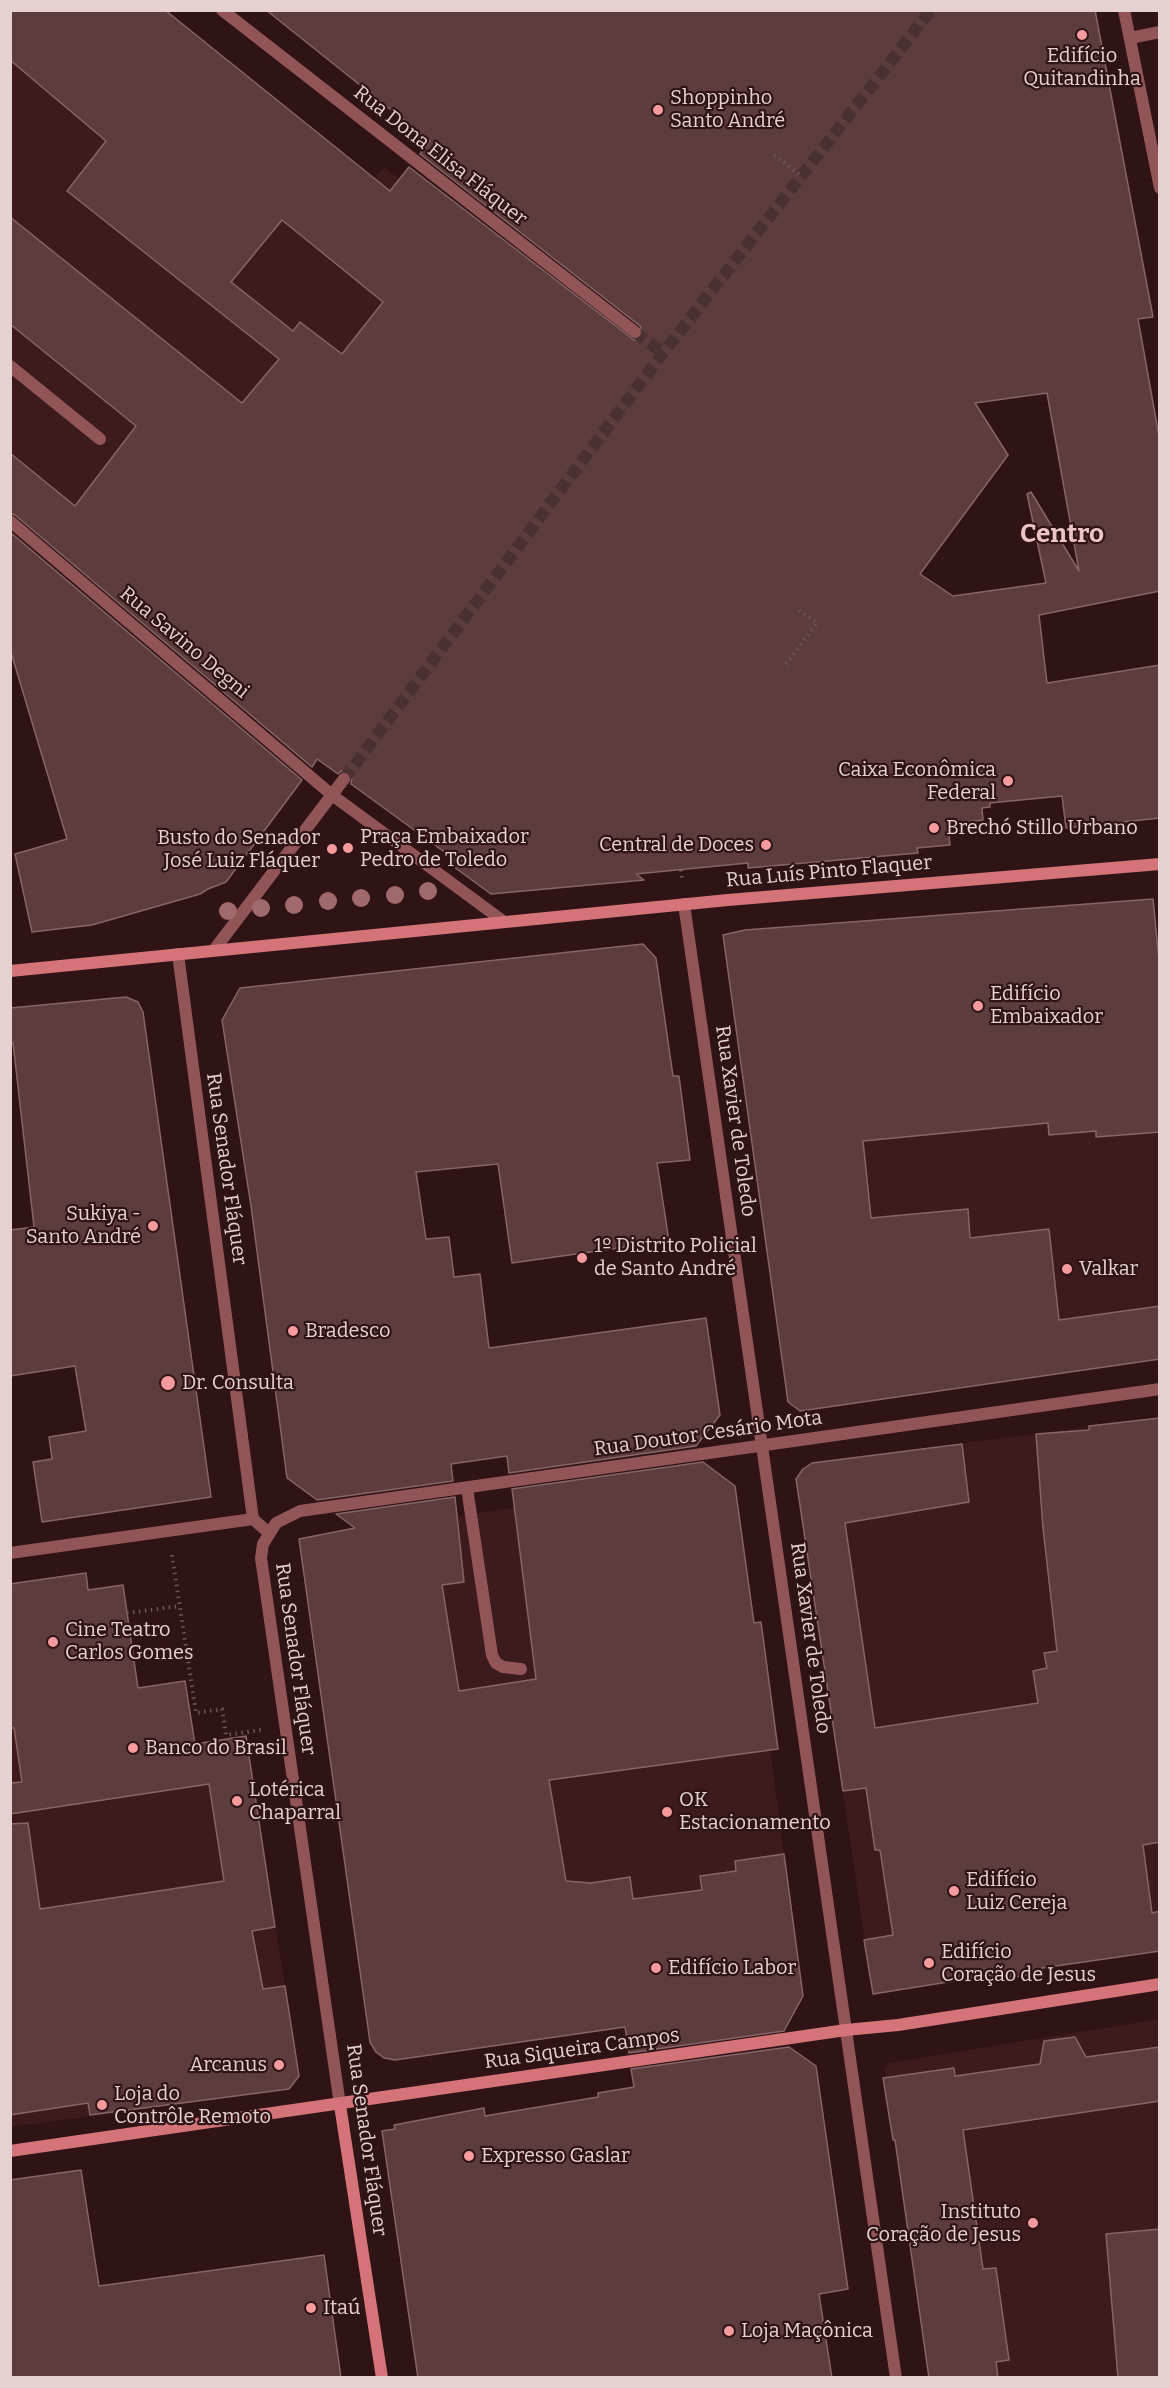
<!DOCTYPE html>
<meta charset="utf-8">
<style>
body{margin:0}
#map{position:relative;width:1170px;height:2388px;overflow:hidden;background:#301315;font-family:Bitter,serif}
canvas{display:block}
.frame{position:absolute;inset:0;border:12px solid #e5d1d1;pointer-events:none}
</style>
<div id="map">
<canvas width="1170" height="2388"></canvas>
<div class="frame"></div>
</div>
<script>
const ctx = document.querySelector('canvas').getContext('2d');
ctx.lineJoin = 'round';
function paint(path, color) { ctx.fillStyle = color; ctx.fill(path, 'evenodd'); }
const toPath = rows => new Path2D(rows.map(r => 'M' + r).join(''));
function strokePath(path, color, width, dash) { ctx.strokeStyle = color; ctx.lineWidth = width; ctx.lineCap = dash ? 'butt' : 'round'; ctx.setLineDash(dash || []); ctx.stroke(path); }
function drawText(font, color, halo, rows, align = 'center') {
  ctx.font = font + ' Bitter,serif'; ctx.lineWidth = 4.5; ctx.setLineDash([]); ctx.textBaseline = 'middle'; ctx.strokeStyle = halo; ctx.fillStyle = color; for (const [text, x, y, turn = 0] of rows) {
    ctx.save(); ctx.translate(x, y); ctx.rotate((+turn || 0) * Math.PI / 180); ctx.textAlign = isNaN(turn) ? turn : align; if (halo) ctx.strokeText(text, 0, 0); ctx.fillText(text, 0, 0); ctx.restore();
  }
}
paint(toPath([
 [11,11,165,11,374,178,384,167,420,195,317,759,311,768,11,509],
 [1142,899,1147,900,1154,909,1160,970,1159,1359,801,1412,788,1402,725,947,737,932],
 [1159,1418,1159,1951,871,1983,797,1480,798,1476,803,1469,815,1462],
 [735,1486,803,1996,794,2012,626,2037,624,2027,395,2060,384,2058,376,2052,370,2042,300,1549,310,1537,561,1501],
 [86,1573,104,1693,185,1681,195,1743,246,1736,299,2076,289,2089,11,2127,10,1584],
 [1159,2019,1159,2377,929,2377,885,2070,889,2063]
]), '#3d1b1d');
const building = toPath([
 [10,10,165,10,390,191,409,167,634,340,639,339,643,334,640,326,420,154,430,141,266,10,1095,10,1153,317,1138,319,1160,442,1160,591,1039,615,1047,683,1160,665,1160,818,1066,828,1062,796,990,803,990,807,982,808,983,820,948,824,950,845,917,848,918,853,748,868,748,863,636,874,644,880,491,894,450,864,454,859,351,784,352,776,348,772,341,771,338,774,317,759,312,767,15,515,10,513,10,453,75,506,136,426,10,324,10,217,242,403,279,359,67,191,106,141,10,60,10,10],
 [282,220,383,302,342,354,300,322,293,331,231,282,282,220],
 [1047,393,1079,571,1031,492,1027,494,1046,583,953,596,920,574,1008,455,975,403,1047,393],
 [10,532,302,780,226,882,208,889,200,894,92,925,32,932,15,854,67,839,10,649,10,532],
 [1153,899,1160,970,1160,1132,1096,1137,1096,1131,1049,1135,1048,1123,863,1141,871,1218,968,1209,970,1238,1049,1229,1059,1320,1160,1306,1160,1359,800,1411,788,1402,723,935,745,930,1153,899],
 [643,944,656,958,673,1076,679,1076,690,1160,657,1163,669,1241,512,1263,498,1164,416,1172,426,1239,449,1237,454,1277,480,1274,489,1348,706,1318,720,1415,696,1446,509,1473,507,1456,451,1464,453,1481,317,1500,287,1478,251,1206,222,1020,240,988,643,944],
 [126,997,138,1002,143,1012,211,1497,42,1522,33,1462,52,1459,49,1437,86,1431,75,1366,10,1376,10,1230,34,1227,13,1043,10,1043,10,1008,126,997],
 [1160,1418,1160,1842,1143,1845,1152,1913,1160,1911,1160,1951,1042,1968,1043,1973,993,1980,992,1975,873,1994,864,1940,893,1935,880,1850,875,1850,866,1788,843,1791,796,1479,803,1469,812,1463,962,1444,969,1502,845,1523,875,1728,1038,1703,1033,1671,1047,1668,1044,1653,1057,1651,1043,1528,1036,1434,1089,1430,1089,1426,1160,1418],
 [703,1462,735,1486,754,1623,761,1622,778,1749,549,1780,566,1881,591,1883,630,1877,633,1899,702,1890,700,1876,736,1871,735,1861,784,1854,803,1996,784,2031,629,2053,625,2027,395,2060,384,2058,376,2052,370,2042,299,1539,355,1528,336,1514,455,1497,464,1582,442,1585,459,1691,536,1679,512,1489,703,1462],
 [86,1573,88,1590,123,1585,138,1688,185,1681,195,1744,246,1736,275,1927,252,1931,263,1989,285,1986,299,2076,289,2089,90,2115,88,2103,10,2115,10,1824,28,1823,40,1909,224,1881,209,1784,10,1814,10,1783,22,1782,14,1728,10,1728,10,1584,86,1573],
 [1075,2037,1086,2057,1160,2047,1160,2101,963,2130,983,2269,996,2268,1009,2360,996,2362,998,2378,929,2378,895,2140,893,2140,883,2078,954,2068,955,2076,1040,2064,1044,2041,1075,2037],
 [789,2047,816,2066,848,2289,819,2294,832,2378,418,2378,382,2131,395,2129,394,2125,484,2108,485,2116,598,2097,598,2093,634,2087,631,2069,789,2047],
 [81,2170,99,2286,324,2255,341,2378,10,2378,10,2180,81,2170],
 [1160,2229,1160,2378,1118,2378,1106,2234,1160,2229]
]);
paint(building, '#5d3c3d');
strokePath(building, '#886565', 1.5);
strokePath(toPath([
 [635,332,663,353],
 [344,779,663,353,931,10]
]), '#4b3031', 12, [12, 6]);
strokePath(toPath([
 [774,155,802,176],
 [786,664,817,623,799,610],
 [681,870,682,879],
 [172,1555,196,1713,222,1709,226,1735,261,1730],
 [127,1613,180,1606]
]), '#6d5455', 4, [1.5, 4.5]);
strokePath(toPath([
 [10,366,100,439],
 [10,521,332,795],
 [467,1488,492,1655,496,1663,503,1667,521,1669]
]), '#915558', 12);
strokePath(toPath([
 [222,10,635,332],
 [1124,10,1160,188],
 [1130,38,1160,32],
 [332,795,503,921],
 [684,904,896,2378],
 [214,950,344,779],
 [178,954,253,1519,269,1533],
 [10,1553,253,1519],
 [340,2105,261,1558,263,1544,276,1523,300,1511,1160,1389]
]), '#915558', 12);
strokePath(toPath([
 [10,971,728,900,1160,864],
 [340,2105,382,2378],
 [10,2151,846,2030,898,2025,1160,1984]
]), '#d47479', 12);
ctx.fillStyle = '#a06a6c';
for (const [x, y] of [
 [428,891],
 [395,895],
 [361,898],
 [328,901],
 [294,905],
 [261,908],
 [228,911]
]) { ctx.beginPath(); ctx.arc(x, y, 9, 0, 2 * Math.PI); ctx.fill(); }
for (const [x, y, r, color] of [
 [1082,35,6,"#f59b9e"],
 [658,110,6,"#f59b9e"],
 [1008,781,6,"#f59b9e"],
 [934,828,6,"#f59b9e"],
 [766,845,6,"#f59b9e"],
 [348,848,6,"#f59b9e"],
 [332,849,6,"#f59b9e"],
 [978,1006,6,"#f59b9e"],
 [153,1226,6,"#f59b9e"],
 [582,1258,6,"#f59b9e"],
 [1067,1269,6,"#f59b9e"],
 [293,1331,6,"#f59b9e"],
 [168,1383,8,"#f59b9e"],
 [53,1642,6,"#f59b9e"],
 [133,1748,6,"#f59b9e"],
 [237,1801,6,"#f59b9e"],
 [667,1812,6,"#f59b9e"],
 [954,1891,6,"#f59b9e"],
 [929,1963,6,"#f59b9e"],
 [656,1968,6,"#f59b9e"],
 [279,2065,6,"#f59b9e"],
 [102,2105,6,"#f59b9e"],
 [469,2156,6,"#f59b9e"],
 [1033,2223,6,"#f59b9e"],
 [311,2308,6,"#f59b9e"],
 [729,2331,6,"#f59b9e"]
]) { const dot = new Path2D(); dot.arc(x, y, r, 0, 2 * Math.PI); ctx.fillStyle = color; ctx.fill(dot); strokePath(dot, '#301315', 2); }
drawText('20px', '#e5d1d1', '#301315', [
 ["Edifício",1082,56,"center"],
 ["Quitandinha",1082,79,"center"],
 ["Shoppinho",670,98],
 ["Santo André",670,121],
 ["Caixa Econômica",996,770,"right"],
 ["Federal",996,793,"right"],
 ["Brechó Stillo Urbano",946,828],
 ["Praça Embaixador",360,837],
 ["Pedro de Toledo",360,860],
 ["Busto do Senador",320,838,"right"],
 ["José Luiz Fláquer",320,861,"right"],
 ["Central de Doces",754,845,"right"],
 ["Edifício",990,994],
 ["Embaixador",990,1017],
 ["Sukiya -",141,1214,"right"],
 ["Santo André",141,1237,"right"],
 ["1º Distrito Policial",594,1246],
 ["de Santo André",594,1269],
 ["Valkar",1079,1269],
 ["Bradesco",305,1331],
 ["Dr. Consulta",182,1383],
 ["Cine Teatro",65,1630],
 ["Carlos Gomes",65,1653],
 ["Banco do Brasil",145,1748],
 ["Lotérica",249,1790],
 ["Chaparral",249,1813],
 ["OK",679,1800],
 ["Estacionamento",679,1823],
 ["Edifício",966,1880],
 ["Luiz Cereja",966,1903],
 ["Edifício",941,1952],
 ["Coração de Jesus",941,1975],
 ["Edifício Labor",668,1968],
 ["Arcanus",267,2065,"right"],
 ["Loja do",114,2094],
 ["Contrôle Remoto",114,2117],
 ["Expresso Gaslar",481,2156],
 ["Instituto",1021,2212,"right"],
 ["Coração de Jesus",1021,2235,"right"],
 ["Itaú",323,2308],
 ["Loja Maçônica",741,2331]
], 'left');
drawText('20px', '#e5d1d1', '#301315', [
 ["Rua Dona Elisa Fláquer",440,156,38],
 ["Rua Savino Degni",184,643,40],
 ["Rua Luís Pinto Flaquer",829,872,-5],
 ["Rua Xavier de Toledo",735,1121,82],
 ["Rua Senador Fláquer",226,1169,82],
 ["Rua Doutor Cesário Mota",708,1434,-8],
 ["Rua Xavier de Toledo",810,1638,82],
 ["Rua Senador Fláquer",295,1659,82],
 ["Rua Siqueira Campos",582,2049,-8],
 ["Rua Senador Fláquer",366,2140,82]
]);
drawText('bold 26px', '#edc4c5', '#301315', [
 ["Centro",1062,535]
]);
</script>
